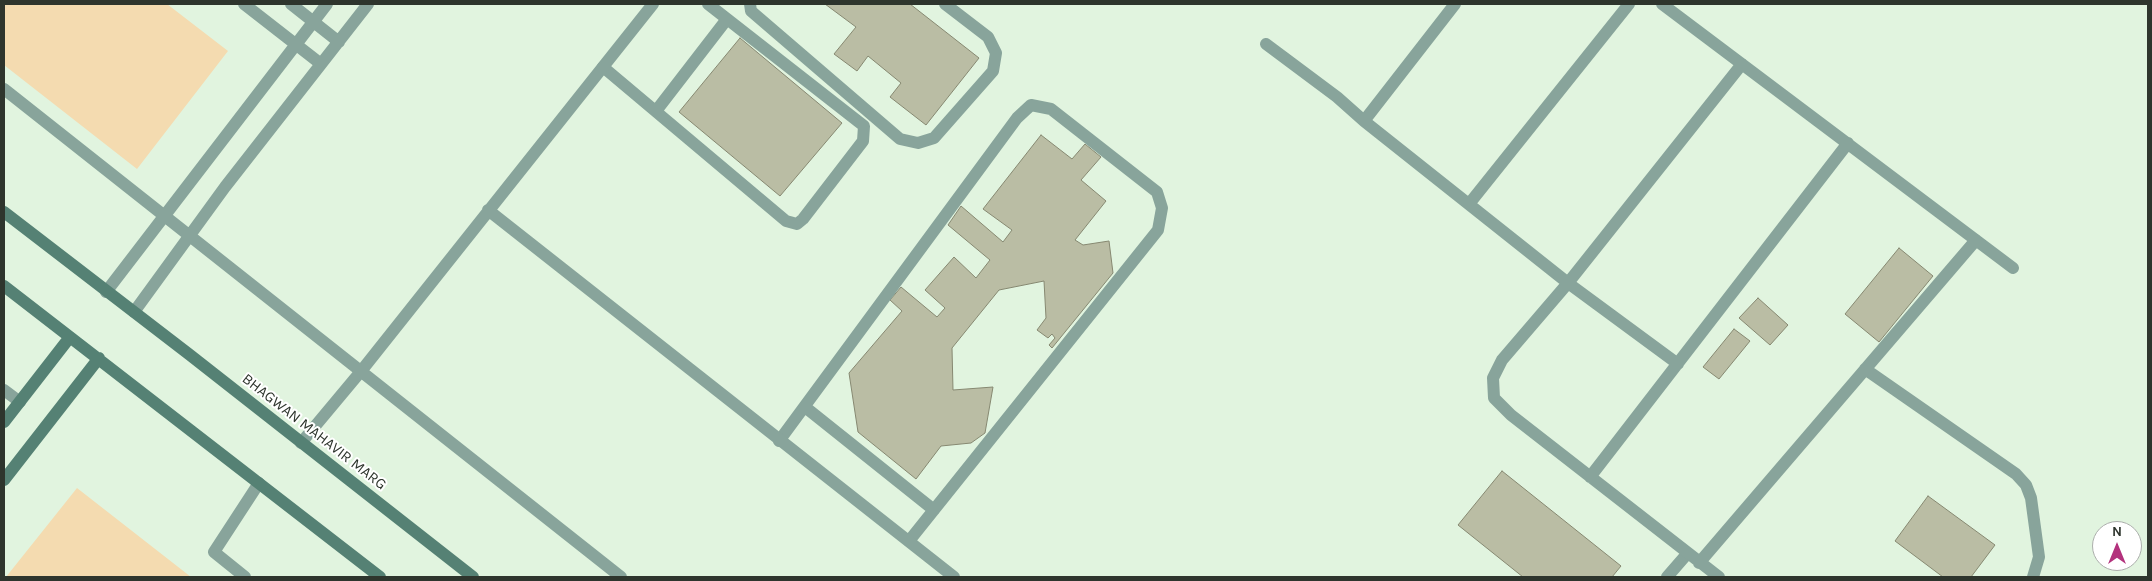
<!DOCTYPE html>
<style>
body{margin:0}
#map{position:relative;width:2152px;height:581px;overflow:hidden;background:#e1f4df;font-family:Karla,sans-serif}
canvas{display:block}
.frame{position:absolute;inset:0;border:5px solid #2e352d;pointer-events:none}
.north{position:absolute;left:2092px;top:521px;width:50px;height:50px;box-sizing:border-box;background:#fff;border:1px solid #abaeab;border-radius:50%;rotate:0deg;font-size:14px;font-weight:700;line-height:20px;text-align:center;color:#2e352d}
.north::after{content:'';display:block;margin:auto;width:18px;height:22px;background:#b3327d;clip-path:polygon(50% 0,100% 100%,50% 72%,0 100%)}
</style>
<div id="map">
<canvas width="2152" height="581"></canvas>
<div class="frame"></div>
<div class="north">N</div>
</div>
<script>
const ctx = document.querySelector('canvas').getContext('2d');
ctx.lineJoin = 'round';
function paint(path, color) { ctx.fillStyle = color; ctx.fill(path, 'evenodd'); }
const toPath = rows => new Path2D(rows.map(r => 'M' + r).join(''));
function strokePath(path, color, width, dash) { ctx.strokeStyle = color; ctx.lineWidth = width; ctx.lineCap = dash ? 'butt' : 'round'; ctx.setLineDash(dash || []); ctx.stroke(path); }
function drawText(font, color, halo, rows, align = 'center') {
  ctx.font = font + ' Karla,sans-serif'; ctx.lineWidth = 4; ctx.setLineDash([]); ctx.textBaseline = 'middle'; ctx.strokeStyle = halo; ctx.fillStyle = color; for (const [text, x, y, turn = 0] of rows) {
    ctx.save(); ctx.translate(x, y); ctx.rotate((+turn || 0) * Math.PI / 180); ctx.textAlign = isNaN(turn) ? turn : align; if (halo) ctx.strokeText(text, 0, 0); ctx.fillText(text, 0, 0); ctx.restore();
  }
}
paint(toPath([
 [4,4,167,4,228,51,137,169,4,65],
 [77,488,191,577,6,577]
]), '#f4dbb0');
const building = toPath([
 [825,4,910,4,979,58,926,125,890,97,901,83,868,56,857,71,834,54,856,27,825,4],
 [740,38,842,123,780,196,679,112,740,38],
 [1041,135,1072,159,1085,144,1101,157,1081,180,1106,201,1075,240,1083,245,1109,241,1113,273,1052,348,1049,345,1055,338,1052,334,1048,338,1037,330,1046,318,1044,281,999,290,952,348,953,390,993,387,985,433,971,443,941,446,916,479,858,432,849,373,902,311,890,300,901,287,937,317,945,308,925,290,954,257,976,278,990,260,948,225,961,206,1003,242,1012,230,983,209,1041,135],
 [1899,248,1933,276,1879,342,1845,314,1899,248],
 [1758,298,1788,325,1770,345,1739,318,1758,298],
 [1734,329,1750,341,1719,379,1703,367,1734,329],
 [1502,471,1621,566,1612,577,1523,577,1458,525,1502,471],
 [1928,496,1995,545,1971,577,1943,577,1895,541,1928,496]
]);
paint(building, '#babda4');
strokePath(building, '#868871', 1);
strokePath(toPath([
 [750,4,751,11,900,139,918,143,934,138,993,71,996,53,988,37,945,4],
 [603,67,786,221,797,224,803,219,863,141,864,126,708,4],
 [656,111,727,19],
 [805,407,934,510],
 [779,441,1017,118,1031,105,1051,109,1157,192,1162,208,1158,230,909,541],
 [1667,577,1687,554]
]), '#88a49b', 12);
strokePath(toPath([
 [244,4,321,64],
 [291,4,339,42],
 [1662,4,2013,268],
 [1266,44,1337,97,1364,121,1568,283,1678,364],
 [4,89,621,577],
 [1364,121,1455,4],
 [1469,204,1629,4],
 [488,210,954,577],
 [106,292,327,4],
 [134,312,225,187,368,4],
 [1865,369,2016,474,2026,485,2031,498,2039,557,2033,577],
 [4,390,20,402],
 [301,443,362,370,653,4],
 [1590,477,1848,143],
 [1699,563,1976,240],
 [245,577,214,552,259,483],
 [1719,577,1511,415,1494,398,1493,378,1502,360,1568,283,1742,64]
]), '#88a49b', 12);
strokePath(toPath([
 [4,212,190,355,473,577],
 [4,286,380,577],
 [4,422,70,337],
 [4,480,99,358]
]), '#558174', 12);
drawText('15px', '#2e352d', '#fff', [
 ["BHAGWAN MAHAVIR MARG",314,432,38]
]);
</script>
